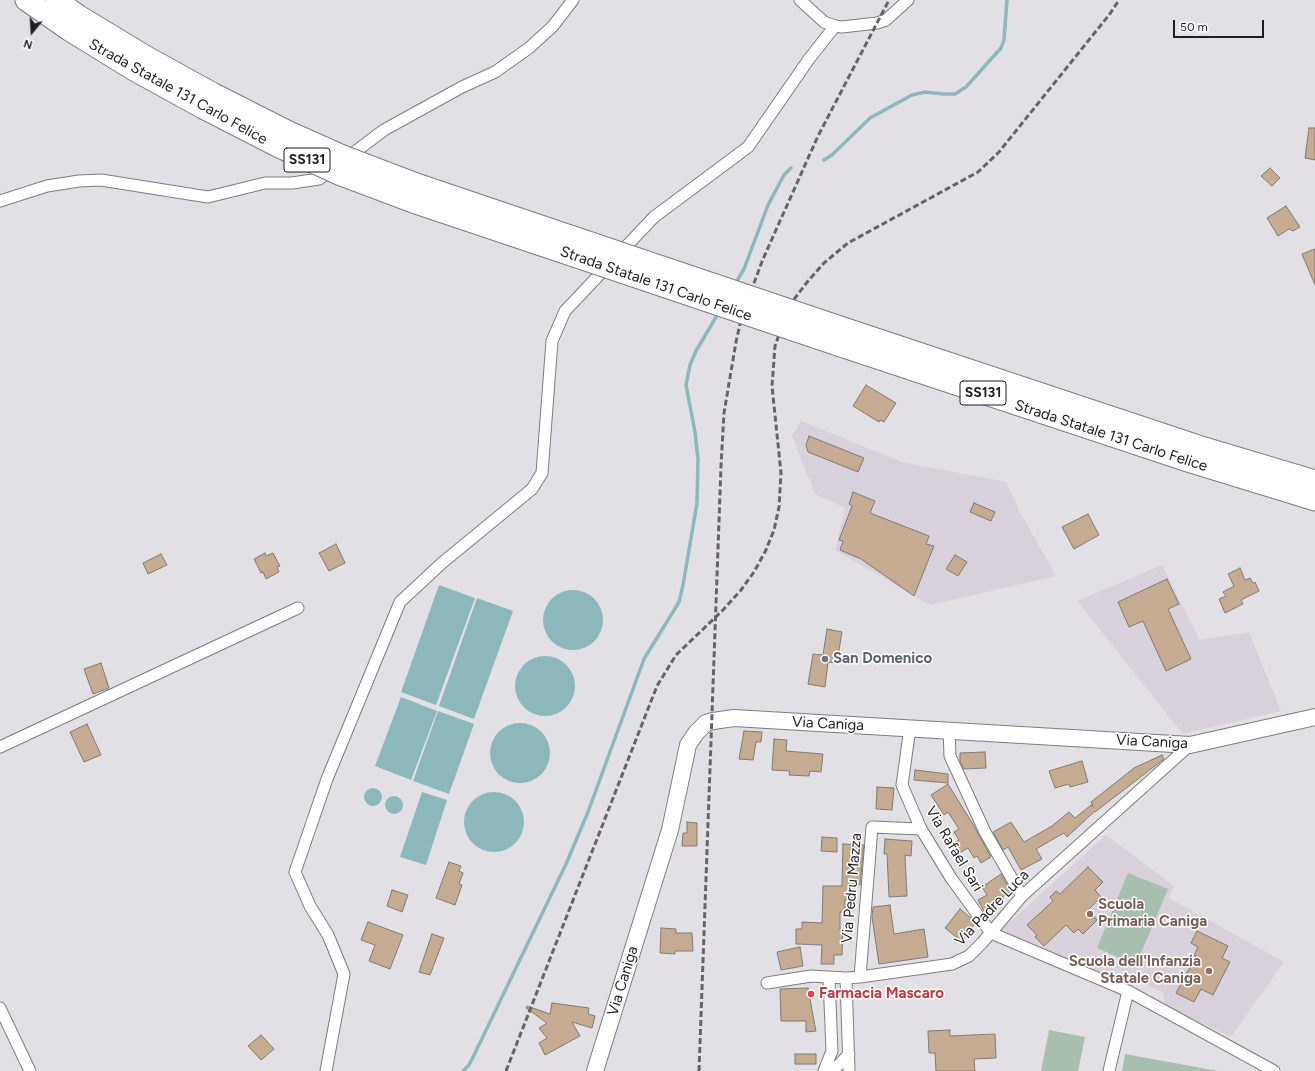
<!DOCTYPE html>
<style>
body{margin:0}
#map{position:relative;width:1315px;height:1071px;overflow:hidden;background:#e2e0e4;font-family:Figtree,sans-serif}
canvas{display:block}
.north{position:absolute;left:12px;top:12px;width:40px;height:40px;-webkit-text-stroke:3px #fff;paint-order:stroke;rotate:198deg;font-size:11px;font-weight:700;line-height:16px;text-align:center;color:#1e1d1f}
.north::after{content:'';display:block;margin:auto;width:14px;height:18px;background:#1e1d1f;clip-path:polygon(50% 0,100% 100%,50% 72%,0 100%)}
.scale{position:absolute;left:1173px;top:20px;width:91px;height:18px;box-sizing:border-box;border:2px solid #1e1d1f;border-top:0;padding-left:5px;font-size:12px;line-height:14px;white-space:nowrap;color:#1e1d1f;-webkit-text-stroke:3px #fff;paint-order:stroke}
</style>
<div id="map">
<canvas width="1315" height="1071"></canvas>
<div class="north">N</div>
<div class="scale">50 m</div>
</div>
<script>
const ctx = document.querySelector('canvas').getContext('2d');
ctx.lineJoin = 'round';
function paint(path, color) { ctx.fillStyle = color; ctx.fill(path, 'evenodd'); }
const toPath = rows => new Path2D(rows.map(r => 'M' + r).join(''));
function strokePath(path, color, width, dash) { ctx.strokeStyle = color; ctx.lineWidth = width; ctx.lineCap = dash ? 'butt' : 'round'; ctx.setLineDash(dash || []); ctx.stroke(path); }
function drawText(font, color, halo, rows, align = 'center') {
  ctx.font = font + ' Figtree,sans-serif'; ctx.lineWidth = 3; ctx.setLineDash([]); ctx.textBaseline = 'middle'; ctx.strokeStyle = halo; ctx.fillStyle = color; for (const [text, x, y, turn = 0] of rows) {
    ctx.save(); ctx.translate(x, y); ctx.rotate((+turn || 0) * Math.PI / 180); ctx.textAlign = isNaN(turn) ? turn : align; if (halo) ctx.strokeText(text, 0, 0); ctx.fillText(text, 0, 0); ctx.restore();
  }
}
paint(toPath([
 [801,421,902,462,1006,482,1020,512,1056,576,930,605,835,550,845,508,815,494,792,436],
 [1162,565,1200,640,1249,632,1281,711,1183,734,1077,601],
 [1106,835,1174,886,1169,898,1284,962,1231,1037,1165,1006,1163,993,1136,980,1133,986,1001,930]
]), '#d8d1db');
paint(toPath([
 [1128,873,1168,889,1136,965,1097,948],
 [1049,1030,1085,1037,1078,1071,1041,1071],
 [1125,1054,1218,1071,1122,1071]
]), '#a8bfaf');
paint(toPath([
 [439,585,475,598,436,705,401,692],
 '543 620a30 30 0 1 1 60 0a30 30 0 1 1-60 0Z',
 [477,598,513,611,474,719,439,706],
 '515 686a30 30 0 1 1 60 0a30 30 0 1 1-60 0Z',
 [401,697,437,711,411,780,375,766],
 [438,711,474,724,449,794,413,781],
 '490 753a30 30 0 1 1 60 0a30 30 0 1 1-60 0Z',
 '364 797a9 9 0 1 1 18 0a9 9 0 1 1-18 0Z',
 [422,792,447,800,426,865,400,857],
 '464 822a30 30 0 1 1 60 0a30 30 0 1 1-60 0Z',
 '385 805a9 9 0 1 1 18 0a9 9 0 1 1-18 0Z'
]), '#8cb8bc');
strokePath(toPath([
 [824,160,832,155,870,118,912,95,925,92,943,94,955,94,966,87,1001,48,1004,40,1007,0],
 [735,284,744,269,768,205,784,175,791,168],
 [463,1071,469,1065,476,1051,566,864,588,812,644,659,679,602,683,585,697,503,698,459,695,432,686,385,690,365,696,351,719,312]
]), '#8cb8bc', 3.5);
const building = toPath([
 [1309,128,1315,128,1315,160,1305,158,1309,128],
 [1270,168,1280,178,1272,186,1261,176,1270,168],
 [1286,206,1300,227,1293,231,1289,229,1278,236,1267,218,1286,206],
 [1315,249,1315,285,1302,254,1315,249],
 [866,385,896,403,884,422,880,420,879,422,853,406,866,385],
 [809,436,864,458,858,472,808,452,806,445,809,436],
 [853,492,875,501,870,513,929,536,926,544,934,546,914,596,861,559,840,550,843,541,839,540,852,506,849,504,853,492],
 [974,503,995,512,991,521,970,512,974,503],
 [1088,514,1099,535,1074,549,1062,527,1088,514],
 [336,544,345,563,329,571,319,553,336,544],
 [265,553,266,556,273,553,280,566,277,567,279,572,266,579,263,572,261,573,254,559,265,553],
 [161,554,167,565,148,574,143,563,161,554],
 [955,555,967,562,958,576,946,569,955,555],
 [1240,568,1245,580,1250,578,1253,583,1255,582,1259,591,1241,600,1243,604,1225,613,1219,599,1226,596,1223,592,1234,586,1228,574,1240,568],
 [1167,579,1179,604,1168,609,1191,659,1166,671,1143,621,1129,627,1118,602,1167,579],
 [827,629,842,632,837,663,828,662,825,687,808,684,813,654,823,655,827,629],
 [101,663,109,688,93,694,84,669,101,663],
 [87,724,101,755,84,762,70,732,87,724],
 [744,731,762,732,761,742,756,742,753,760,739,759,744,731],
 [774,739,787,740,786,751,823,754,821,772,810,771,809,776,789,775,790,771,772,770,774,739],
 [985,752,986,768,964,769,960,762,960,753,985,752],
 [1162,755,1164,759,1095,812,1095,811,1067,837,1064,833,1036,849,1042,859,1021,870,1008,847,1003,850,993,832,1011,822,1024,842,1052,826,1069,812,1075,818,1091,805,1093,807,1091,802,1134,768,1162,755],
 [1082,761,1088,782,1070,787,1069,784,1055,788,1049,771,1082,761],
 [915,770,948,774,948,783,914,780,915,770],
 [948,784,974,826,991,857,981,863,977,856,974,858,968,848,958,854,952,844,959,840,954,832,959,829,948,812,944,815,931,795,948,784],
 [877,787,894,788,892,810,876,809,877,787],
 [687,822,697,823,697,846,682,846,683,833,687,833,687,822],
 [822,837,837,838,837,852,821,851,822,837],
 [885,839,912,841,911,856,905,855,907,896,889,897,887,854,884,854,885,839],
 [843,844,864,845,860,885,851,885,851,899,845,899,845,912,840,912,840,930,843,930,842,955,834,955,834,964,821,964,822,945,796,944,796,929,802,929,802,922,822,923,823,886,842,886,843,844],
 [449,862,461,866,459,871,463,873,459,884,462,885,455,905,436,898,449,862],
 [1088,867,1103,882,1095,890,1101,897,1088,910,1097,920,1083,934,1078,929,1074,933,1066,925,1044,946,1035,937,1037,935,1027,925,1053,901,1050,897,1056,891,1060,894,1088,867],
 [1001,874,1011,892,1002,897,1004,899,984,911,978,900,987,895,982,887,1001,874],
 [392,890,408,895,402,912,387,906,392,890],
 [890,905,894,934,924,929,928,957,879,964,872,917,873,907,890,905],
 [960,909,971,918,975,923,962,942,945,928,960,909],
 [368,922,403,935,390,969,369,961,375,945,361,940,368,922],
 [661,928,676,929,676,933,692,933,693,951,675,951,675,954,660,953,661,928],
 [1197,931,1228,946,1222,958,1230,962,1213,995,1201,989,1194,1002,1176,993,1196,956,1194,956,1198,947,1191,943,1197,931],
 [432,934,444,938,430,975,419,972,432,934],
 [800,947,803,966,781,970,777,952,800,947],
 [808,988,814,1021,816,1031,806,1032,806,1021,781,1021,780,989,808,988],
 [552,1003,589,1008,588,1014,595,1016,592,1028,572,1022,580,1036,545,1055,539,1043,547,1038,539,1028,547,1023,526,1008,527,1006,550,1014,552,1003],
 [950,1030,950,1036,995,1034,996,1058,974,1059,975,1071,936,1071,935,1053,929,1053,928,1031,950,1030],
 [261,1035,274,1049,261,1060,248,1046,261,1035],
 [795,1054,816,1054,816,1064,795,1064,795,1054]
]);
paint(building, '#c4ab91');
strokePath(building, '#7e7b78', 1);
const street = toPath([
 [800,0,824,22,835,26,842,27,877,23,886,20,908,0],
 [0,201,47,186,79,181,101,180,208,197,265,183,292,183,319,179,384,130,462,87,495,72,529,48,553,26,573,0],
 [910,728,902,785,921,829,951,878,991,933,1128,991,1274,1071],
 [949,730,950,756,985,832,1022,896],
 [0,747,298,608],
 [860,977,872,827,921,829],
 [846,978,849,1071],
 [767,983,811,976,846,978,860,977,952,964,969,956,982,943,1022,896,1190,745],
 [0,1008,30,1071],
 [326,1071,344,974,328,935,310,906,295,872,327,779,400,602,442,563,532,489,542,473,552,341,565,311,654,217,748,147,809,59,835,26],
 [824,1071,832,1051,829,978],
 [833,1071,849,1054],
 [1109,1071,1128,991]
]);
const secondary = toPath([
 [595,1071,670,830,688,745,696,733,706,723,713,721,734,718,1190,745,1315,717]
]);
const highway = toPath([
 [26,0,69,30,134,70,203,108],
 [56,0,79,16,145,56,212,93],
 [419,185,579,239],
 [413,202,574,256],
 [840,327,1198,446,1315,481],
 [835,344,1191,462,1315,500]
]);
strokePath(street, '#7e7c7f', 13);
strokePath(secondary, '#7e7c7f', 18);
strokePath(highway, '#7e7c7f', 23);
strokePath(street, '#fff', 11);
strokePath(secondary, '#fff', 16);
strokePath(highway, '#fff', 21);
strokePath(toPath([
 [506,1071,657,686,676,655,723,610,741,590,754,572,766,550,774,530,779,507,781,473,772,386,775,346,782,326,795,298,808,281,824,263,848,243,978,172,999,152,1109,15,1119,0],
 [699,1071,721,466,724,413,736,342,742,315,763,259,818,136,889,0]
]), '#666467', 3, [6, 3]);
const highwayBridge = toPath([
 [212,93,289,132,343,156,419,185],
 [203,108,279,147,341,175,413,202],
 [579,239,840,327],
 [574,256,835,344]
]);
strokePath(highwayBridge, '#7e7c7f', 23, []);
strokePath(highwayBridge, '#fff', 21);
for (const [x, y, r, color] of [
 [825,659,4,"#6b7280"],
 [1090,914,4,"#8d6e63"],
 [1209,971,4,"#8d6e63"],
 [811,994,4,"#e0444e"]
]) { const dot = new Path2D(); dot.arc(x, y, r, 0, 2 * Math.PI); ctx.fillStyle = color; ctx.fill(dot); strokePath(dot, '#fff', 1.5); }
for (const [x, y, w] of [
 [307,160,46],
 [983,393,46]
]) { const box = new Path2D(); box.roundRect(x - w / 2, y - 12, w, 24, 3); ctx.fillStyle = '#fff'; ctx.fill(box); strokePath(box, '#1e1d1f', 1); }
drawText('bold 14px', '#1e1d1f', null, [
 ["SS131",307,160],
 ["SS131",983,393]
]);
drawText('15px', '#1e1d1f', '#fff', [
 ["Strada Statale 131 Carlo Felice",178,92,29],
 ["Strada Statale 131 Carlo Felice",656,284,19],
 ["Strada Statale 131 Carlo Felice",1111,436,18],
 ["Via Caniga",828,724,3],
 ["Via Caniga",1152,742,3],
 ["Via Rafael Sari",954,849,59],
 ["Via Pedru Mazza",852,888,-85],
 ["Via Padre Luca",992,908,-46],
 ["Via Caniga",623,981,-73]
]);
drawText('bold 15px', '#5b616d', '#fff', [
 ["San Domenico",833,659]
], 'left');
drawText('bold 15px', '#785e54', '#fff', [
 ["Scuola",1098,905],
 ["Primaria Caniga",1098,922],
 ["Scuola dell'Infanzia",1201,962,"right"],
 ["Statale Caniga",1201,979,"right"]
], 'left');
drawText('bold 15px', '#be3a42', '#fff', [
 ["Farmacia Mascaro",819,994]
], 'left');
</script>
